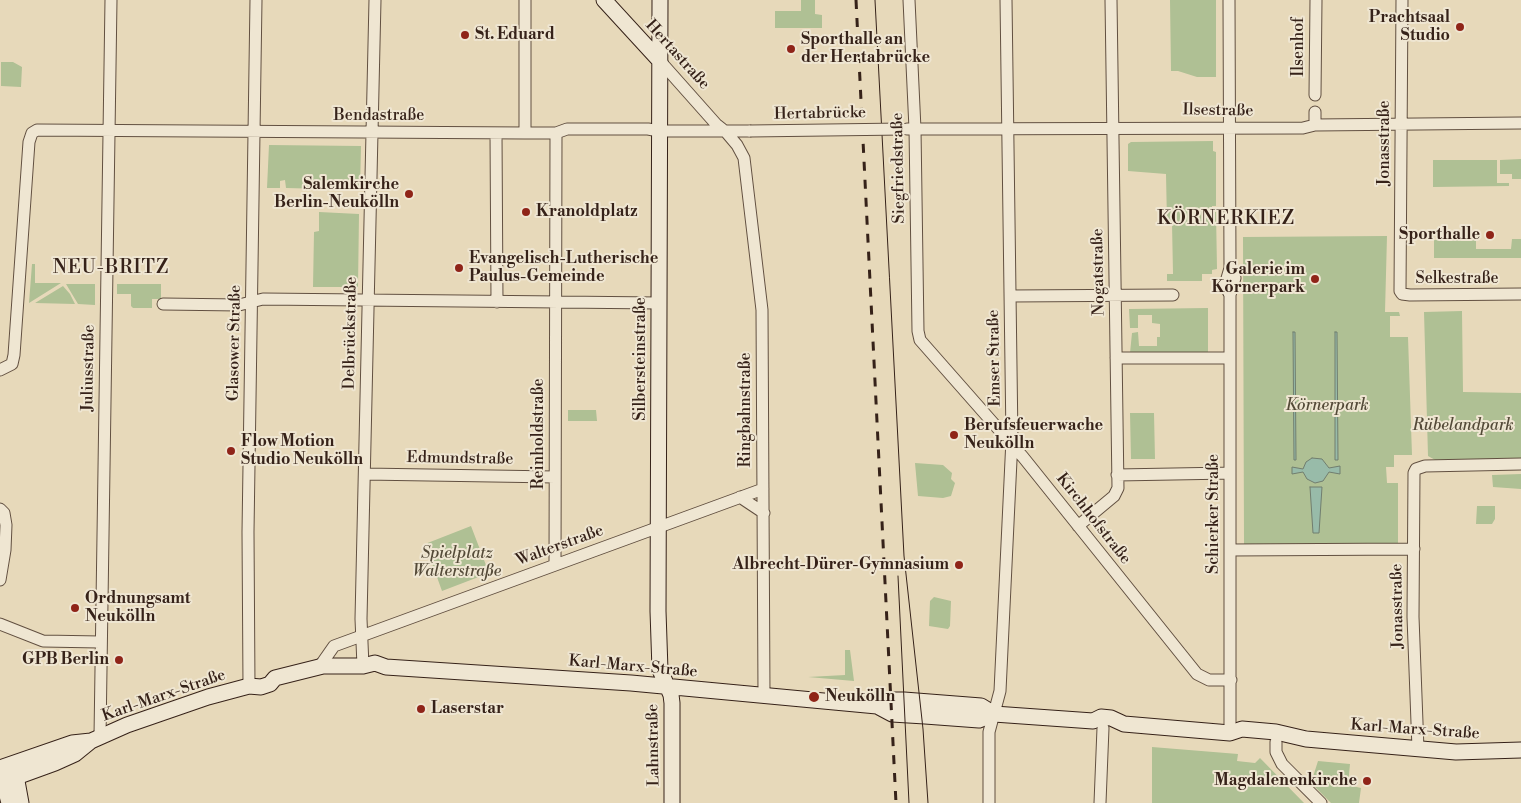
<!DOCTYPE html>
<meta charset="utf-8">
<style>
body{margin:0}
canvas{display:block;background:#e7d9ba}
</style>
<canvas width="1521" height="803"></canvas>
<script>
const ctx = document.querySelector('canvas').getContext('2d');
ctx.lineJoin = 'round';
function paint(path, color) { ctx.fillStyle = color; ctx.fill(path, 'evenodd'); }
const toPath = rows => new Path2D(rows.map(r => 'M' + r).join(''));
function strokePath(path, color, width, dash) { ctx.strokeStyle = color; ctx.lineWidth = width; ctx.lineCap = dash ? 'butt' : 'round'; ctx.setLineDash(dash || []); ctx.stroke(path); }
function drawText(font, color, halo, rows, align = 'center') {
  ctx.font = font + ' "Libre Bodoni",serif'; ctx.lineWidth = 4; ctx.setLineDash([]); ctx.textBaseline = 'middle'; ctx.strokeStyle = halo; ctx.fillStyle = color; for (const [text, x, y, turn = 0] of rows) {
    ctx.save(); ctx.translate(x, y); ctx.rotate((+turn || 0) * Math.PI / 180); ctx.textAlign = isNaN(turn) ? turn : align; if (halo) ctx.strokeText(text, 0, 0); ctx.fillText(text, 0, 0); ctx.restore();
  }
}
paint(toPath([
 [801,0,815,0,815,14,822,15,822,28,775,28,775,11,801,11],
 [1170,0,1216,0,1216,77,1197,77,1178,71,1171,71],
 [1,62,13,62,22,67,21,87,1,86],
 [1213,141,1213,151,1216,152,1216,206,1212,206,1212,211,1216,212,1217,269,1212,270,1212,274,1202,274,1202,281,1167,281,1167,274,1173,274,1172,223,1167,223,1166,174,1128,171,1128,144,1131,142],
 [269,145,361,146,360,190,286,188,285,180,280,181,280,188,267,188],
 [1521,159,1521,179,1512,179,1512,174,1500,174,1500,160],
 [1433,160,1497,160,1497,183,1509,183,1509,186,1433,187],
 [319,212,359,214,358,287,313,287,314,232,319,231],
 [1387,236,1385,312,1399,312,1400,316,1390,316,1390,337,1408,337,1412,455,1394,455,1394,467,1386,467,1387,483,1398,483,1398,543,1244,544,1243,237],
 [1476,239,1476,249,1511,249,1512,239,1521,239,1521,258,1434,258,1434,240],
 [32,264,35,264,35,283,61,283,29,303],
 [66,284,95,284,95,305,78,304],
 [117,284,161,284,161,299,152,299,152,308,133,308,131,306,131,294,117,294],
 [63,286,70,294,75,304,35,303],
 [1208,308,1208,353,1130,353,1132,333,1138,332,1139,346,1157,346,1157,337,1160,337,1160,324,1152,323,1152,315,1138,315,1138,328,1130,328,1129,309],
 [1462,311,1463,392,1521,393,1521,460,1437,461,1428,456,1424,312],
 [568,410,596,410,597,421,568,421],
 [1130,413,1154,413,1155,459,1131,459],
 [915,463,943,465,952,473,951,479,955,483,951,496,943,498,918,496],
 [1521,474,1521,489,1493,487,1492,475],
 [1477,506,1495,506,1495,519,1492,524,1476,524],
 [471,526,489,573,442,591,425,544],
 [934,597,951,601,950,626,948,629,929,626,930,601],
 [845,650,850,650,854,681,808,677,845,675],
 [1152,747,1238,754,1237,761,1255,763,1260,758,1304,803,1152,803],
 [1318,761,1350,764,1348,785,1361,788,1359,803,1331,803,1311,783]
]), '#afc094');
const water = toPath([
 [1293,332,1295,332,1296,460,1294,460,1293,332],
 [1335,332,1337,332,1338,460,1335,460,1335,332],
 [1312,458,1322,459,1329,468,1340,466,1340,474,1329,472,1323,481,1315,483,1307,479,1303,472,1292,474,1292,467,1303,469,1306,462,1312,458],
 [1310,487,1322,487,1319,533,1313,533,1310,487]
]);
paint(water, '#98bba9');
strokePath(water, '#717e6f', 1);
const street = toPath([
 [909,0,915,129,918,331,920,340,1023,457,1197,674,1209,680,1231,680],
 [1229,0,1230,268,1225,285,1230,295],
 [1402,0,1400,291,1402,294,1410,295,1521,294],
 [660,61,716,124,726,132,737,145,744,158,762,310,764,694],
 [1315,95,1316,0],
 [1315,125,1315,112],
 [907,129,1303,128,1315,125,1521,123],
 [496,133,497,302],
 [525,133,525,0],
 [1010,296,1173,295],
 [163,304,239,305,263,299,659,303],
 [1116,358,1230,358],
 [0,370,12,364,14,355,29,142,32,133,37,130,525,133,556,133,567,129,648,129,659,131,750,131],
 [365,474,555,477],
 [1117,475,1230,473],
 [740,497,764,513],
 [0,509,4,513,6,525,5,550,0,580],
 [1078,526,1114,496,1118,488,1111,0],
 [1230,550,1414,549],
 [555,565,556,133],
 [0,624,43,641,100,642],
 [320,666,334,646,763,489],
 [363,666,361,619,375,0],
 [249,686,248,532,256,0],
 [1230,733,1230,295,1235,278,1230,268],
 [100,736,111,0],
 [1276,742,1276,752,1282,764,1321,803],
 [1418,749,1413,617,1414,473,1416,469,1425,466,1521,464],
 [989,803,989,732,1000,691,1012,439,1006,0],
 [1100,803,1103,728]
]);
const secondary = toPath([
 [604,0,660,61],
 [660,0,658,611,660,670,671,695,672,703,672,803],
 [877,706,894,700,904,700,981,706,994,714,1093,721,1101,717,1111,718,1124,724,1230,733,1242,729,1276,732,1306,739,1456,752,1521,750],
 [0,768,72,743,91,741],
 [15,770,21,803],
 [1,773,9,803],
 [0,783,55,763,75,754,91,741,127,725,208,697,249,686,261,687,270,684,275,678,323,666,363,666,375,663,386,667,631,683,877,706,892,714,925,716,979,720,994,714]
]);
strokePath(street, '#625041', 13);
strokePath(secondary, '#362219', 17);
strokePath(street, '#efe6d2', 11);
strokePath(secondary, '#efe6d2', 15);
strokePath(toPath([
 [875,0,904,556,923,729,928,803],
 [898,576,909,803]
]), '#362219', 1);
strokePath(toPath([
 [856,0,896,803]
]), '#362219', 3, [9, 9]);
const streetBridge = toPath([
 [750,131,903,129]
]);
strokePath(streetBridge, '#625041', 13, []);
strokePath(streetBridge, '#efe6d2', 11);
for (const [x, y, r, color] of [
 [1460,27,5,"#8f2418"],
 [465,35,5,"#8f2418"],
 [791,49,5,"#8f2418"],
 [409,194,5,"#8f2418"],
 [526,212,5,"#8f2418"],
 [1490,235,5,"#8f2418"],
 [459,268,5,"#8f2418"],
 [1315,279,5,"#8f2418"],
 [954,435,5,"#8f2418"],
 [231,451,5,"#8f2418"],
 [959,565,5,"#8f2418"],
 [75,608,5,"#8f2418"],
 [119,660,5,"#8f2418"],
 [814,697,6,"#8f2418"],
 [421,709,5,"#8f2418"],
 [1367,781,5,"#8f2418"]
]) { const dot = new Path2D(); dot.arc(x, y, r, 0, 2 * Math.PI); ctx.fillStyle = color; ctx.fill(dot); strokePath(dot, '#efe6d2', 2); }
drawText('bold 16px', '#362219', '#efe6d2', [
 ["Prachtsaal",1450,18,"right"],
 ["Studio",1450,36,"right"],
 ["St. Eduard",475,35],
 ["Sporthalle an",801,40],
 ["der Hertabrücke",801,58],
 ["Salemkirche",399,185,"right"],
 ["Berlin-Neukölln",399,203,"right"],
 ["Kranoldplatz",536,212],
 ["Sporthalle",1480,235,"right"],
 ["Evangelisch-Lutherische",469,259],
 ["Paulus-Gemeinde",469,277],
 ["Galerie im",1305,270,"right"],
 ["Körnerpark",1305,288,"right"],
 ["Berufsfeuerwache",964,426],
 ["Neukölln",964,444],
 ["Flow Motion",241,442],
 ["Studio Neukölln",241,460],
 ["Albrecht-Dürer-Gymnasium",949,565,"right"],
 ["Ordnungsamt",85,599],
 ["Neukölln",85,617],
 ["GPB Berlin",109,660,"right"],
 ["Neukölln",825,697],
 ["Laserstar",431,709],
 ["Magdalenenkirche",1357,781,"right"]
], 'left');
drawText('16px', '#362219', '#efe6d2', [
 ["Ilsenhof",1299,47,-90],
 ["Hertastraße",677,55,48],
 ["Ilsestraße",1218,111,1],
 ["Hertabrücke",820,114,-1],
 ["Bendastraße",379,116],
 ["Jonasstraße",1385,143,-90],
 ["Siegfriedstraße",899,168,-91],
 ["Nogatstraße",1099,272,-91],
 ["Selkestraße",1457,279],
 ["Delbrückstraße",351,333,-89],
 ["Glasower Straße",235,343,-89],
 ["Emser Straße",995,358,-91],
 ["Silbersteinstraße",641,359,-90],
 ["Juliusstraße",89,368,-89],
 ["Ringbahnstraße",746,410,-90],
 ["Reinholdstraße",539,434,-90],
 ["Edmundstraße",460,459,1],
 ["Schierker Straße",1214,514,-90],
 ["Kirchhofstraße",1093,519,52],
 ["Walterstraße",560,546,-20],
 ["Jonasstraße",1398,606,-91],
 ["Karl-Marx-Straße",633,667,5],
 ["Karl-Marx-Straße",164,696,-19],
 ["Karl-Marx-Straße",1415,730,4],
 ["Lahnstraße",654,745,-91]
]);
drawText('italic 16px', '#544a38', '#efe6d2', [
 ["Körnerpark",1327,406],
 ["Rübelandpark",1463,426],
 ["Spielplatz",457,554],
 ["Walterstraße",457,572]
]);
ctx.letterSpacing = '1px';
drawText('19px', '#362219', '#efe6d2', [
 ["KÖRNERKIEZ",1226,219],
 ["NEU-BRITZ",111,268]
]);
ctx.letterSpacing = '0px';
</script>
